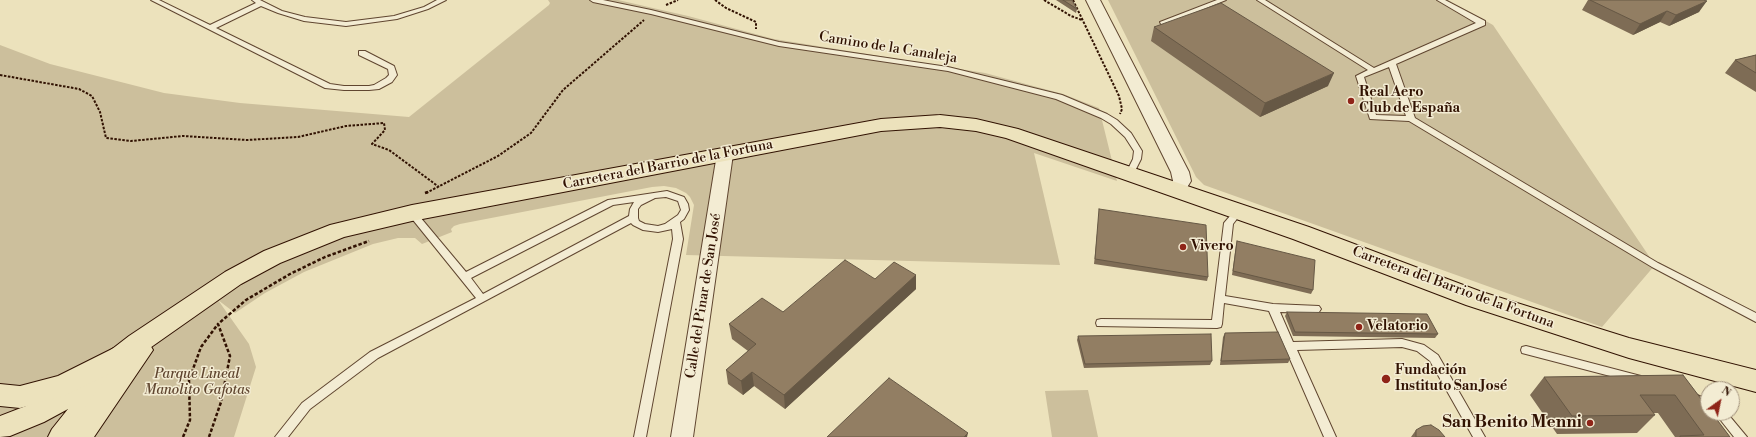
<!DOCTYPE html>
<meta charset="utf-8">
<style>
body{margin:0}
#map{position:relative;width:1756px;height:437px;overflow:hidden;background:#ece2bc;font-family:"Libre Bodoni",serif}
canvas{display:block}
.north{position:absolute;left:1700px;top:381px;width:40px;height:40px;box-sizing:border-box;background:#f3ecd3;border:1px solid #a5957f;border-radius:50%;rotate:33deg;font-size:11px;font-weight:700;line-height:16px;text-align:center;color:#311202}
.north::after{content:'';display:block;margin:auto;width:14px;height:18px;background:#8f2418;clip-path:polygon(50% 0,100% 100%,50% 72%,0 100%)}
</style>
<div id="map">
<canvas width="1756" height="437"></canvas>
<div class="north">N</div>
</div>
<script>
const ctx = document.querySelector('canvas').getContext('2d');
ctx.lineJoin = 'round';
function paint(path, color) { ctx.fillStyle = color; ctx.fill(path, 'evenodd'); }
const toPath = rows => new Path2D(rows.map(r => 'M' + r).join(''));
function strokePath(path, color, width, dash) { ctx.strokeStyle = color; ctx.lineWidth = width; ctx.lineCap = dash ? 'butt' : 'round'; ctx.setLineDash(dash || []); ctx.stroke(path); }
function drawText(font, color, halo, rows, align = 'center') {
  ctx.font = font + ' "Libre Bodoni",serif'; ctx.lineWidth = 3; ctx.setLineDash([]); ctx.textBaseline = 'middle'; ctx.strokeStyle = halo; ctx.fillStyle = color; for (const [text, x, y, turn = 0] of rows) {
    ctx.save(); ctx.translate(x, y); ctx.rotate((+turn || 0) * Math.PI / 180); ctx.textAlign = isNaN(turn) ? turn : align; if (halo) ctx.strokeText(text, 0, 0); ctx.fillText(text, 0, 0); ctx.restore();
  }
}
paint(toPath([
 [548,0,618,0,688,16,774,39,985,73,1063,94,1099,108,1117,181,1034,153,1060,265,686,255,694,205,690,197,686,193,676,188,664,186,652,187,460,224,454,226,451,229,452,232,422,244,415,238,398,238,373,244,304,272,265,293,235,313,218,300,249,344,256,367,234,437,0,437,0,45,50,64,164,93,240,103,409,117,549,5,550,3],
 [1108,0,1448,0,1493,25,1655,265,1602,327,1204,185,1196,177],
 [1088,390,1098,437,1052,437,1045,391]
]), '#ccbf9c');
const lane = toPath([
 [151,0,159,0,210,25,256,3,252,0,260,0,282,11,305,17,346,22,394,16,424,7,437,0,446,0,428,9,397,19,346,26,304,21,278,13,261,6,216,28,330,84,344,86,369,86,374,85,386,78,389,75,388,69,359,55,359,51,365,51,394,66,397,75,392,82,379,89,369,90,344,90,325,88,151,0],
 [590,0,603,0,651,10,779,42,948,67,1062,95,1107,114,1117,120,1131,133,1142,151,1141,159,1133,175,1127,175,1126,173,1133,159,1134,151,1125,137,1111,124,1101,118,1056,99,948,71,779,46,651,14,593,2,590,0],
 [1217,0,1226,0,1167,24,1161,24,1160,22,1217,0],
 [1257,0,1265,0,1374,68,1476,23,1437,0,1445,0,1485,21,1485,25,1396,64,1415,118,1658,263,1756,313,1756,322,1652,267,1409,121,1370,119,1356,76,1368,70,1257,0],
 [1389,67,1406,116,1376,115,1364,77,1389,67],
 [667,191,684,197,688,204,689,210,684,219,680,222,683,239,646,437,634,437,673,239,672,229,658,232,643,230,633,225,631,223,378,358,310,409,288,437,275,437,302,403,370,352,476,298,409,215,408,213,409,211,415,211,466,272,608,200,667,191],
 [666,197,678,201,681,210,678,215,665,224,658,226,645,224,639,221,638,218,638,209,641,205,655,198,666,197],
 [634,202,630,209,629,216,483,294,471,278,613,205,634,202],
 [1239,208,1243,211,1233,224,1225,296,1273,304,1319,306,1321,309,1319,312,1316,313,1280,312,1293,342,1402,339,1424,345,1438,355,1485,437,1473,437,1430,361,1417,351,1402,347,1297,350,1336,437,1324,437,1269,311,1224,303,1222,324,1221,327,1217,328,1097,326,1096,323,1097,320,1101,319,1212,320,1224,223,1236,209,1239,208],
 [1526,346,1637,375,1641,376,1642,379,1641,382,1637,383,1522,353,1521,350,1522,347,1526,346],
 [1693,393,1708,400,1708,410,1689,400,1688,397,1689,394,1693,393],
 [1715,413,1727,413,1747,437,1734,437,1715,413]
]);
const street = toPath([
 [1086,0,1100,0,1189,172,1191,181,1183,194,1177,196,1171,194,1168,190,1173,181,1171,172,1086,0],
 [725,149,731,150,733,154,693,437,671,437,717,154,719,150,725,149]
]);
const primary = toPath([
 [940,115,976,119,1018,129,1309,227,1482,292,1629,338,1756,370,1756,392,1629,358,1466,305,1293,239,1006,138,976,131,940,127,881,131,412,221,344,237,280,263,241,284,147,350,100,388,103,389,107,397,103,405,78,437,48,437,52,429,68,409,44,422,10,436,0,437,0,416,26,406,53,392,76,377,129,336,225,272,264,251,330,225,412,205,881,119,940,115]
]);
const highway = toPath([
 [140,340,149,343,153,350,94,437,65,437,69,429,109,374,64,396,20,408,0,406,0,384,20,386,58,376,114,348,123,345,128,347,131,343,140,340]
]);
strokePath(lane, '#604630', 2);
strokePath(street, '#604630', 2);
strokePath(primary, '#311202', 2);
strokePath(highway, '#311202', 2);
strokePath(toPath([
 [715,0,726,8,756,22,756,29],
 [1044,0,1071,16,1082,20],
 [1073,0,1119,96,1122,109,1120,114],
 [666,5,678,0],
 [0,75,79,89,92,96,100,112,106,138,131,141,183,136,247,140,298,137,346,126,384,123,385,130,372,144,389,150,439,187],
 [426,193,498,156,531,133,563,90,644,20]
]), '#311202', 2, [2.5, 1.5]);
strokePath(toPath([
 [425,193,428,192],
 [183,437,190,420,189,380,201,347,218,324],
 [209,437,221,402,230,356,218,324,246,300,290,274,325,257,369,241]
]), '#311202', 2.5, [3.5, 2]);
paint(lane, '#f3ecd3');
paint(street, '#f3ecd3');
paint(primary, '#ece2bc');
paint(highway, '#ece2bc');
paint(toPath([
 [1056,0,1072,0,1077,9,1076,13],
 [1588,0,1703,0,1699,12,1669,26,1660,22,1633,35,1582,10],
 [1154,27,1328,86,1260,117,1151,41],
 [1756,55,1756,92,1725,73,1735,60],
 [1099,209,1208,277,1207,281,1094,264,1099,213],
 [1237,241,1313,290,1311,294,1232,275,1236,245],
 [916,275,916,289,785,409,754,386,743,395,728,384,726,370,748,351,732,339,729,324,783,312,875,279],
 [1287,312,1438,334,1435,338,1293,336,1285,316],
 [1225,333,1290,359,1288,363,1220,365,1223,337],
 [1078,336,1212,361,1210,365,1084,368,1077,340],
 [1683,375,1730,437,1675,437,1658,413,1653,413,1655,415,1637,433,1557,434,1530,395,1544,377],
 [1416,430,1445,437,1411,437]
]), '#7e6c55');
paint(toPath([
 [1707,1,1699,12,1669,26,1676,15],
 [1667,11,1660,22,1633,35,1640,24],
 [1334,73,1328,86,1260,117,1265,103],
 [916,275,916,289,785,409,784,395],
 [752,372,754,386,743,395,741,381],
 [968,433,967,437,964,437]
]), '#665845');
const building = toPath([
 [1063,0,1072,0,1077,9,1063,0],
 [1590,0,1703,0,1707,1,1676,15,1667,11,1640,24,1590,0],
 [1221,3,1334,73,1265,103,1154,27,1221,3],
 [1756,55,1756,73,1735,60,1756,55],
 [1099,209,1206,225,1208,277,1095,259,1099,209],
 [1237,241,1315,260,1313,290,1233,271,1237,241],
 [845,260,875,279,894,262,916,275,784,395,752,372,741,381,726,370,756,344,729,324,762,298,783,312,845,260],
 [1287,312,1427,314,1438,334,1295,332,1287,312],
 [1278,332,1290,359,1221,361,1225,333,1278,332],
 [1211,334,1212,361,1085,364,1078,336,1211,334],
 [1683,375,1708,408,1708,413,1712,413,1730,437,1680,437,1680,436,1704,435,1675,395,1640,395,1655,415,1572,416,1544,377,1683,375],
 [889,378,968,433,964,437,827,437,889,378],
 [1431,425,1439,430,1445,437,1416,437,1416,430,1423,426,1431,425]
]);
paint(building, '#927e63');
strokePath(building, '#665845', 1);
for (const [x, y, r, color] of [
 [1351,101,4,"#8f2418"],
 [1183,247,4,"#8f2418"],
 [1359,327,4,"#8f2418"],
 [1386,379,5,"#8f2418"],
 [1590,423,4,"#8f2418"]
]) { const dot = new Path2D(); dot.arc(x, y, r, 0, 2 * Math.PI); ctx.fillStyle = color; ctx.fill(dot); strokePath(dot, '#f3ecd3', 1.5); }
drawText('14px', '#311202', '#f3ecd3', [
 ["Camino de la Canaleja",888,48,9],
 ["Carretera del Barrio de la Fortuna",668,165,-11],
 ["Carretera del Barrio de la Fortuna",1453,288,20],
 ["Calle del Pinar de San José",704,296,-81]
]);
drawText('bold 14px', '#311202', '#f3ecd3', [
 ["Real Aero",1359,93],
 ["Club de España",1359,109],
 ["Vivero",1191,247],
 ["Velatorio",1367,327],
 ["Fundación",1395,371],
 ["Instituto San José",1395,387]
], 'left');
drawText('italic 14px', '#604630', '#f3ecd3', [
 ["Parque Lineal",197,375],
 ["Manolito Gafotas",197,391]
]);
drawText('bold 17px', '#311202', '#f3ecd3', [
 ["San Benito Menni",1582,423]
], 'right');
</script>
